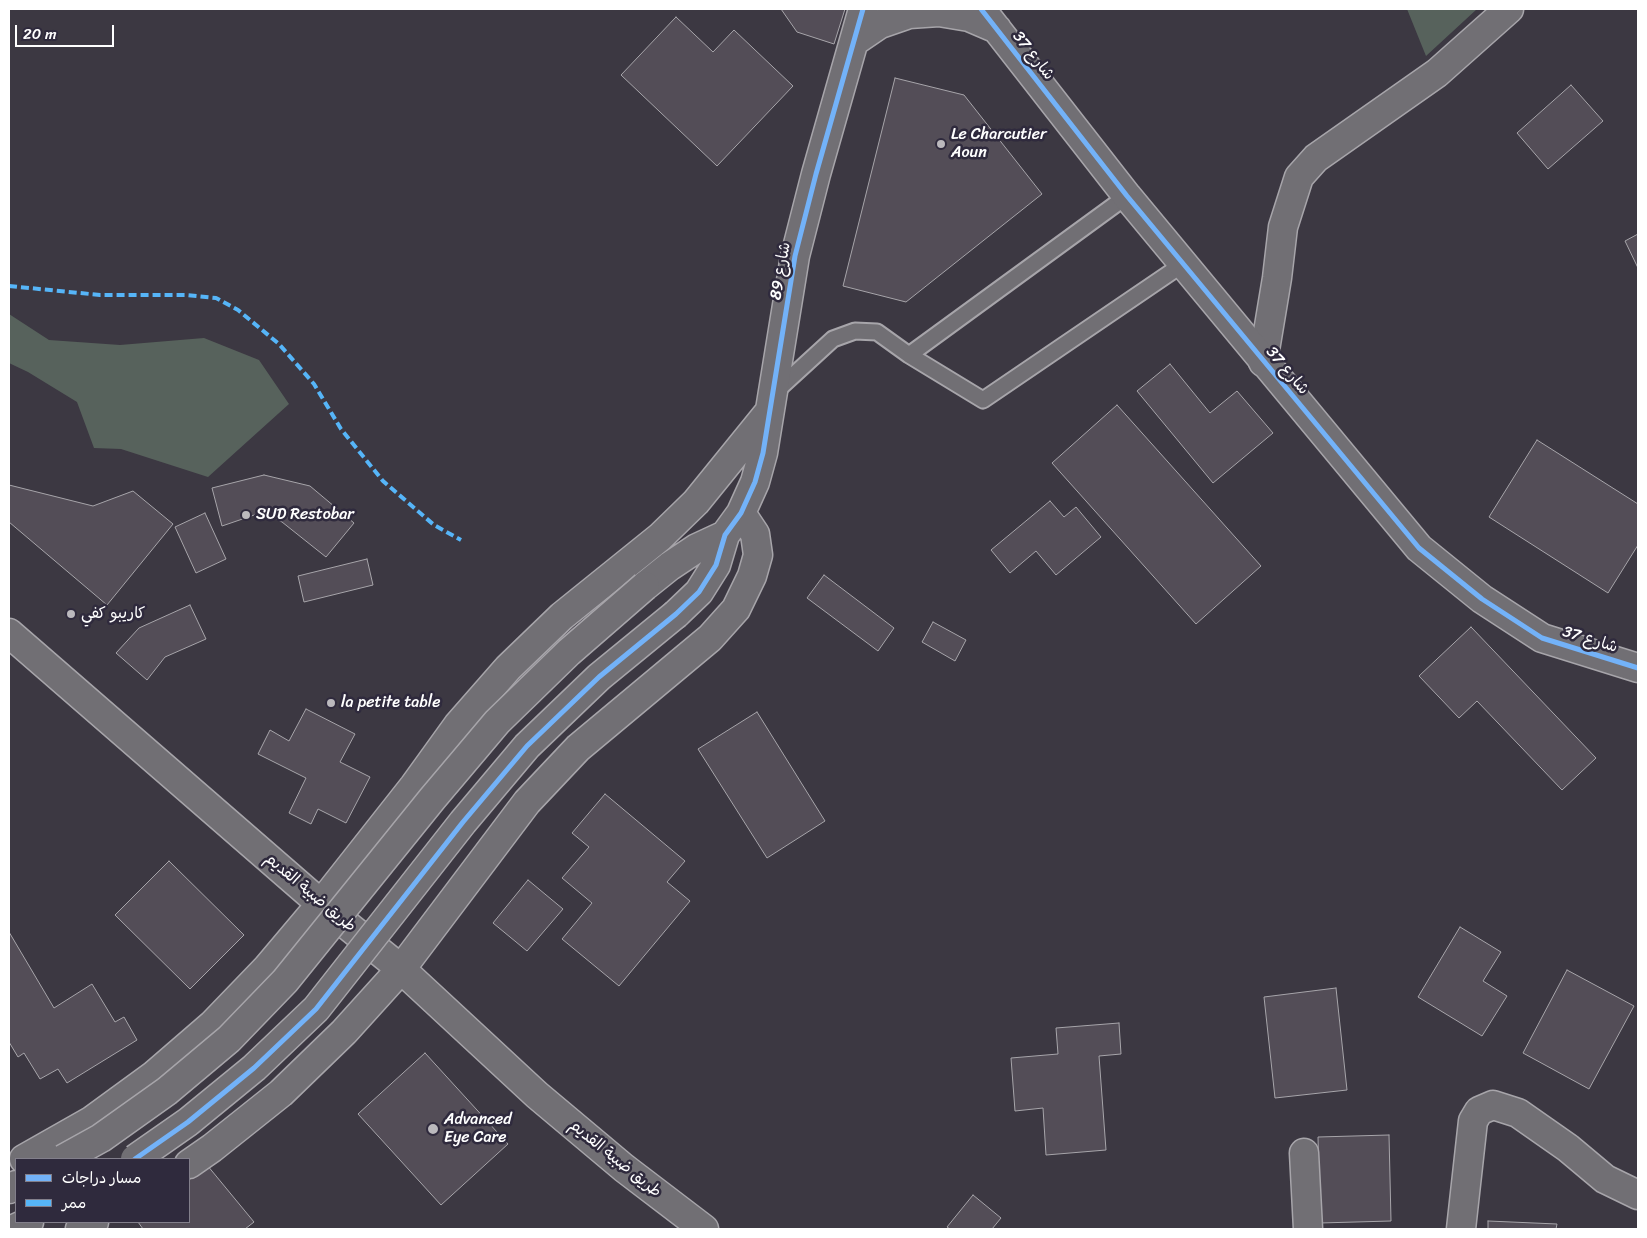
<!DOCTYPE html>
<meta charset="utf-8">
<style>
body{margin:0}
#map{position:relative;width:1647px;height:1238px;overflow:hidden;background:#3c3842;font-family:Sriracha,"Playpen Sans Arabic",sans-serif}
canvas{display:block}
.frame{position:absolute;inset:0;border:10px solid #fff;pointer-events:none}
.legend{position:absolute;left:15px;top:1158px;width:175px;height:65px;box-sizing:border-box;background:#2f2a3d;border:1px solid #827f8b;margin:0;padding:6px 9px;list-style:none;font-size:15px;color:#fff}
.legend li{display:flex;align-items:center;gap:10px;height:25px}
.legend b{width:25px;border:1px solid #827f8b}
.scale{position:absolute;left:15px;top:25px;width:99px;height:22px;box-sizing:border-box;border:2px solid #fff;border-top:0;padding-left:6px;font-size:15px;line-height:18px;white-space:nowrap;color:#fff;-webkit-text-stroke:4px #2f2a3d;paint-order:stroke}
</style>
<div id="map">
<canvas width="1647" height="1238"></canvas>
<div class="frame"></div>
<ul class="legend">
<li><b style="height:6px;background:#73b2f8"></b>مسار دراجات</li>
<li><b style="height:6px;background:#56b5f8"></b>ممر</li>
</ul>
<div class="scale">20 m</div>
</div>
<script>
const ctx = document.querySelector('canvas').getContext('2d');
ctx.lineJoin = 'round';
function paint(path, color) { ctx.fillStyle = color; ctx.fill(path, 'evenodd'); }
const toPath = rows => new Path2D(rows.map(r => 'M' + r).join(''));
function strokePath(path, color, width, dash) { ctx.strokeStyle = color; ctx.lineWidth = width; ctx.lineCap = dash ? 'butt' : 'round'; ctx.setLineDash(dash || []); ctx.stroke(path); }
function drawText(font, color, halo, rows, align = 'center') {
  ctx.font = font + ' Sriracha,"Playpen Sans Arabic",sans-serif'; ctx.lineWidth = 5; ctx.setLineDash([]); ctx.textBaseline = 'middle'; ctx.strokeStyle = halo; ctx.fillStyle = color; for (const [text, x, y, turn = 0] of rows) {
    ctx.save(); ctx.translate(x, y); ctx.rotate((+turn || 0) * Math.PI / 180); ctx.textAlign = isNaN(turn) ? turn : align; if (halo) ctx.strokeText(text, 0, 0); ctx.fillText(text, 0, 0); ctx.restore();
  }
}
paint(toPath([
 [1407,9,1477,9,1426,56],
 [9,314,49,340,120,345,204,338,259,360,289,404,208,477,121,449,94,448,77,402,28,372,9,363]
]), '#57625c');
const building = toPath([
 [781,9,845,9,834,44,797,32,781,9],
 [676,17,713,52,734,30,793,86,717,166,621,75,676,17],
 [895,78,964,95,1042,194,906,302,843,286,895,78],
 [1571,85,1603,121,1548,169,1517,133,1571,85],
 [1638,234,1638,268,1625,241,1638,234],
 [1170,364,1210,413,1237,391,1273,433,1213,483,1137,391,1170,364],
 [1117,405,1261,566,1196,624,1052,463,1117,405],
 [1537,440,1638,504,1638,545,1608,593,1489,517,1537,440],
 [264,475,310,486,354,523,326,557,282,522,263,512,222,526,212,488,264,475],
 [9,485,93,506,133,491,173,524,107,605,9,522,9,485],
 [1050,501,1064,517,1076,507,1101,537,1056,575,1036,551,1010,573,991,550,1050,501],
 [205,513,226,559,196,573,175,527,205,513],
 [367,559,373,585,304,602,298,576,367,559],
 [824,575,894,628,878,651,807,598,824,575],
 [190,605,206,639,165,657,147,680,116,653,139,628,190,605],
 [933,622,966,640,955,661,922,642,933,622],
 [1471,627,1596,758,1562,790,1477,701,1459,718,1419,676,1471,627],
 [306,709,355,734,340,762,370,777,346,823,318,809,311,824,289,813,306,778,258,754,270,730,289,741,306,709],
 [757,712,825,821,767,858,698,749,757,712],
 [605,794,685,861,667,882,690,901,619,986,562,939,592,903,562,878,589,847,572,833,605,794],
 [169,861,244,935,190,989,115,915,169,861],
 [528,880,563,909,527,951,493,923,528,880],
 [1460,927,1501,952,1483,981,1507,996,1482,1036,1418,997,1460,927],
 [9,932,54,1008,92,984,115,1022,124,1017,137,1040,67,1083,58,1069,40,1079,24,1053,18,1057,9,1042,9,932],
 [1567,970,1634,1006,1589,1089,1523,1053,1567,970],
 [1336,988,1347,1090,1275,1098,1264,997,1336,988],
 [1119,1023,1121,1054,1099,1056,1106,1150,1046,1155,1043,1108,1015,1111,1011,1058,1058,1054,1056,1028,1119,1023],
 [425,1053,508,1144,441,1205,358,1114,425,1053],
 [1389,1135,1391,1221,1320,1223,1318,1137,1389,1135],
 [207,1165,254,1222,245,1229,143,1229,138,1222,189,1222,189,1180,207,1165],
 [973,1195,1001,1218,992,1229,950,1229,947,1227,973,1195],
 [1488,1221,1557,1224,1556,1229,1488,1229,1488,1221]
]);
paint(building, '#534d57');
strokePath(building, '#a7a5aa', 1);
const service = toPath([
 [1127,196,909,355,983,400,1183,264],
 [774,393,833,339,855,331,877,332,909,355]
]);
const minor = toPath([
 [1263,362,1277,278,1283,227,1299,177,1316,158,1437,73,1509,9],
 [1304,1153,1308,1229],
 [1461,1229,1473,1121,1479,1111,1493,1105,1518,1113,1568,1148,1605,1179,1638,1195]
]);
const tertiary = toPath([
 [981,9,1127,196,1419,548,1482,599,1542,638,1638,668],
 [855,41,880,24,909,14,939,12,969,17,997,29],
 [645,586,670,566,697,548,725,535],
 [676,614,699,592,716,565,725,535,741,513,755,482,763,453,795,256,816,174,863,9],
 [9,633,321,904,401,969,537,1095,624,1168,704,1229],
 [24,1159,91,1121,154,1075,213,1024,267,968,321,904,414,786,458,725,508,668,562,616,660,537,696,502,769,412],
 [189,1164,212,1148,281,1093,344,1032,401,969,527,802,578,748,710,638,736,609,752,576,758,555,755,534,741,513],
 [9,1189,16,1185],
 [14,1229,29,1222],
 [80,1229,94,1222]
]);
strokePath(service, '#a7a5aa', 19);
strokePath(minor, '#a7a5aa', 31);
strokePath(tertiary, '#a7a5aa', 31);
strokePath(service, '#716f74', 15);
strokePath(minor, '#716f74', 28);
strokePath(tertiary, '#716f74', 28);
const tertiaryBridge = toPath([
 [63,1159,101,1138,167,1091,229,1039,285,981,432,799,497,722,569,652,645,586],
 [135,1159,188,1122,254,1068,316,1009,463,822,527,746,599,677,676,614]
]);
strokePath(tertiaryBridge, '#a7a5aa', 31, []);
strokePath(tertiaryBridge, '#716f74', 28);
strokePath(toPath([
 [9,286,100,295,185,295,216,298,238,310,279,344,314,384,341,429,383,481,434,525,461,540]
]), '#56b5f8', 4, [8, 4]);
strokePath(toPath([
 [981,9,1127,196,1419,548,1482,599,1542,638,1638,668],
 [135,1159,188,1122,254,1068,316,1009,463,822,527,746,599,677,676,614,699,592,716,565,725,535,741,513,755,482,763,453,795,256,816,174,863,9]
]), '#73b2f8', 5);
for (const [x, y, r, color] of [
 [941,144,5,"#bbb9bd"],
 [246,515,5,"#bbb9bd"],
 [71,614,5,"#bbb9bd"],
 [331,703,5,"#bbb9bd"],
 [433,1129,6,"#bbb9bd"]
]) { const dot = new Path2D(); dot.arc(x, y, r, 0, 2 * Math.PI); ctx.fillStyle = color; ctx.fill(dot); strokePath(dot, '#2f2a3d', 2); }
drawText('16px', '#fff', '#2f2a3d', [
 ["شارع 37",1033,56,52],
 ["شارع 89",781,271,-80],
 ["شارع 37",1287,371,50],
 ["شارع 37",1590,640,17],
 ["طريق ضبية القديم",310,893,40],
 ["طريق ضبية القديم",615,1159,39]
]);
drawText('16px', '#fff', '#2f2a3d', [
 ["Le Charcutier",951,135],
 ["Aoun",951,153],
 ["SUD Restobar",256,515],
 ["كاريبو كفي",81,614],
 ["la petite table",341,703],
 ["Advanced",444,1120],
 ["Eye Care",444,1138]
], 'left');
</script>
